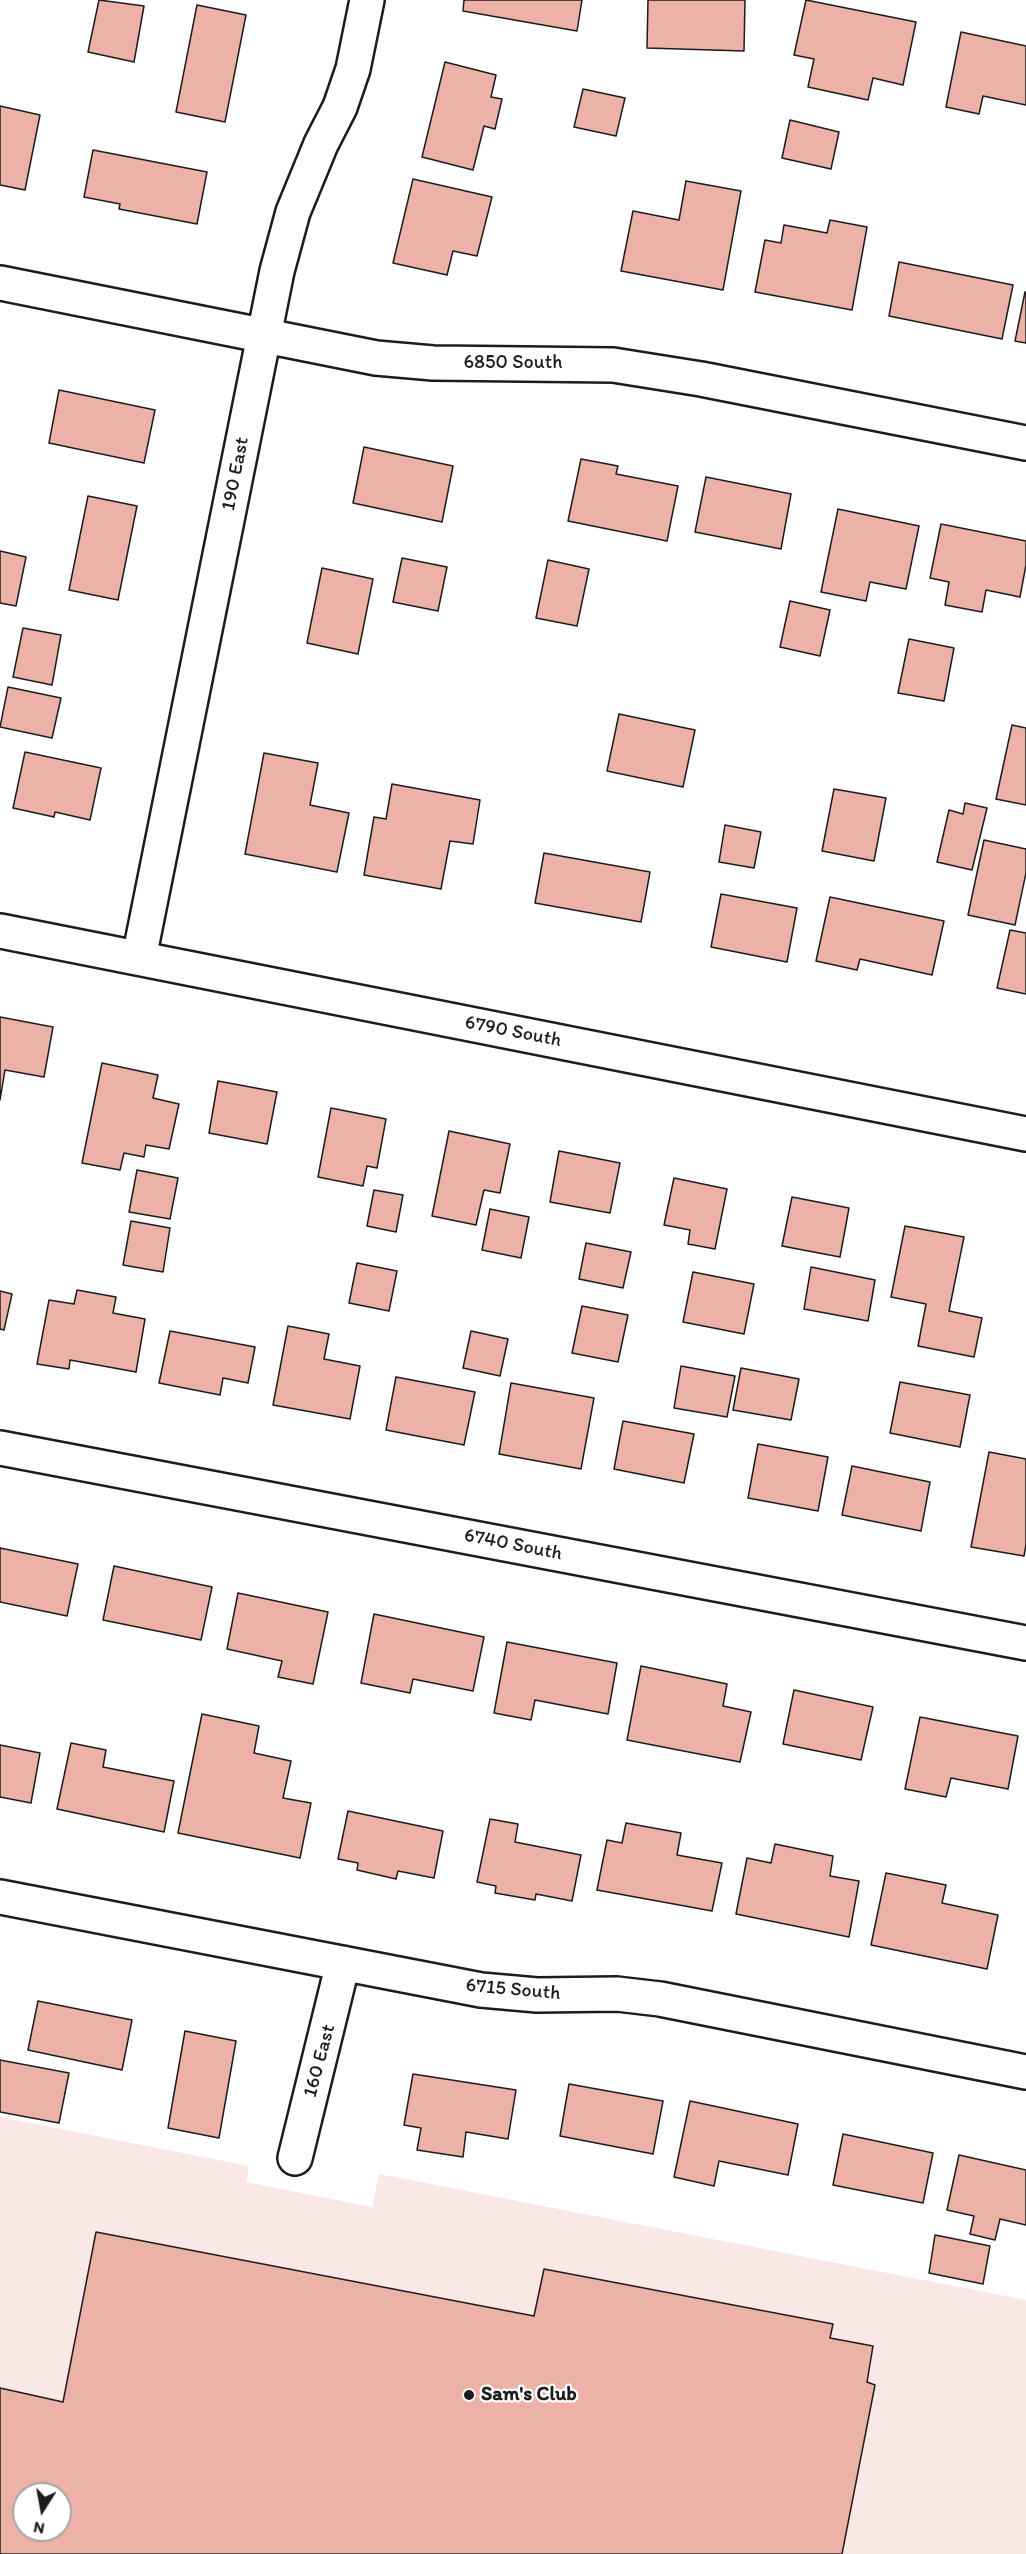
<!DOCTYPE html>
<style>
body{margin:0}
#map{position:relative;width:1026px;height:2554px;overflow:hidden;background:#fff;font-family:Itim,sans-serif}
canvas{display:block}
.north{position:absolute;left:12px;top:2482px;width:60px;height:60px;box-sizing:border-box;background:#fff;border:2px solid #a4a4a4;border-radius:50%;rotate:191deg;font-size:16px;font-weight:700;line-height:24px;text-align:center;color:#1c1c1c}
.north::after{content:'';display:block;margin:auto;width:21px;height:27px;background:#1c1c1c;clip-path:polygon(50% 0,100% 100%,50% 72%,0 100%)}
</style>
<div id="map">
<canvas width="1026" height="2554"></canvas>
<div class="north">N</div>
</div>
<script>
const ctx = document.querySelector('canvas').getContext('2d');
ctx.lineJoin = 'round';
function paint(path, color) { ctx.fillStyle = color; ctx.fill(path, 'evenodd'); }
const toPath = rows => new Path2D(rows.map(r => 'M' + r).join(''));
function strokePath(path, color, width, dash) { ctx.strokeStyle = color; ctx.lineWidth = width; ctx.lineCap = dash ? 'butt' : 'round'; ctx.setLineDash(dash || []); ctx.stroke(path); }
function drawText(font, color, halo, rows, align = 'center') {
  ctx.font = font + ' Itim,sans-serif'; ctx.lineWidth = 4.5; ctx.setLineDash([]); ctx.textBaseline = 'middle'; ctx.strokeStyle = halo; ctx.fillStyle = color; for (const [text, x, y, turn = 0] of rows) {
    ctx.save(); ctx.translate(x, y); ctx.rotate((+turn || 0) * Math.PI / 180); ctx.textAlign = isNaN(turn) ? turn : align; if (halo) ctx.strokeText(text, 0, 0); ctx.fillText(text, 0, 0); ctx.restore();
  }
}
paint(toPath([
 [0,2117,249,2166,246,2182,372,2207,379,2174,1026,2300,1026,2554,0,2554],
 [24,2494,60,2494,60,2530,24,2530]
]), '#f9e8e5');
const building = toPath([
 [99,0,144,6,134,62,88,52,99,0],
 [464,0,582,0,577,31,463,11,464,0],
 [648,0,745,0,744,51,647,48,648,0],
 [806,0,916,22,903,85,873,78,868,100,808,87,814,59,794,55,806,0],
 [197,5,246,15,225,122,176,112,197,5],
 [961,32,1026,46,1026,105,983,96,979,114,946,107,961,32],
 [445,62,496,75,491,97,502,99,495,129,484,126,473,170,422,157,445,62],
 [583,89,625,98,616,136,574,127,583,89],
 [0,106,40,115,25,190,0,185,0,106],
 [790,120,839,132,831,169,782,158,790,120],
 [93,150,207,172,197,224,119,209,120,204,84,197,93,150],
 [413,179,492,197,477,256,453,251,447,275,393,263,413,179],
 [686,181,741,191,723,290,621,271,633,211,679,220,686,181],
 [830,220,867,227,852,310,755,292,765,240,781,243,784,225,827,233,830,220],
 [899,262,1013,285,1002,339,889,316,899,262],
 [1025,292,1026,292,1026,343,1015,341,1025,292],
 [59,390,155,410,144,463,49,443,59,390],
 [364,447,453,466,442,522,353,503,364,447],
 [581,459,618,466,616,474,678,486,667,541,568,521,581,459],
 [706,477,791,494,781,549,695,532,706,477],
 [88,496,137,506,118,600,69,590,88,496],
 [838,509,919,526,906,589,870,582,866,601,821,592,838,509],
 [941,524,1026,541,1026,565,1020,597,986,590,982,612,945,605,949,582,930,578,941,524],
 [0,551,26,557,16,606,0,603,0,551],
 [402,558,447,567,438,611,393,602,402,558],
 [548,560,589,569,577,626,536,618,548,560],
 [322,568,373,579,358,654,307,643,322,568],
 [790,601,830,610,820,656,780,647,790,601],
 [23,628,61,635,52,685,13,677,23,628],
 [909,639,954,648,944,701,898,693,909,639],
 [8,687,61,698,52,738,0,727,8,687],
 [619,714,695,730,683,787,607,771,619,714],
 [1012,725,1026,728,1026,805,996,799,1012,725],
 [25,752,101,768,90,820,55,812,54,817,13,808,25,752],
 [264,753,318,763,310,805,349,813,337,872,245,854,264,753],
 [392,784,480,800,473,844,450,841,441,889,364,875,374,817,386,819,392,784],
 [834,789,886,798,874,861,822,851,834,789],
 [965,803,987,808,972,870,937,862,949,810,963,814,965,803],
 [725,825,761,832,754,868,719,862,725,825],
 [984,840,1026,849,1026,873,1015,925,968,915,984,840],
 [544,853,650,872,641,922,535,903,544,853],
 [721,894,797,908,787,962,711,947,721,894],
 [830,897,944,921,932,975,860,959,857,970,816,961,830,897],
 [1010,930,1026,933,1026,994,997,988,1010,930],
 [0,1017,53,1027,44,1077,5,1070,0,1100,0,1017],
 [102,1063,158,1075,153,1098,179,1104,169,1149,146,1145,144,1157,124,1153,120,1170,82,1163,102,1063],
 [218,1081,277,1092,267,1144,209,1133,218,1081],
 [331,1108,386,1119,377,1168,367,1166,363,1186,318,1177,331,1108],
 [449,1131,510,1144,500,1193,484,1190,476,1225,432,1216,449,1131],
 [559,1151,620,1163,610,1213,550,1202,559,1151],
 [137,1170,178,1178,170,1219,129,1212,137,1170],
 [674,1178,727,1189,715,1249,688,1244,690,1230,664,1225,674,1178],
 [374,1190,403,1195,396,1232,367,1226,374,1190],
 [792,1197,849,1208,840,1257,782,1246,792,1197],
 [490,1209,529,1217,521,1258,482,1250,490,1209],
 [131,1221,170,1228,163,1272,123,1265,131,1221],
 [905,1226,964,1237,949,1311,982,1318,974,1357,918,1346,926,1304,891,1297,905,1226],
 [586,1243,631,1252,623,1288,579,1279,586,1243],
 [357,1263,397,1271,389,1311,349,1303,357,1263],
 [811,1267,875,1280,868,1321,804,1309,811,1267],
 [693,1272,754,1284,744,1334,683,1322,693,1272],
 [77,1290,116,1297,113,1313,145,1319,136,1372,70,1360,69,1369,37,1364,49,1300,74,1304,77,1290],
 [0,1291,12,1294,4,1330,0,1329,0,1291],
 [582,1306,628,1315,618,1362,572,1353,582,1306],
 [288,1326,329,1334,324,1359,360,1366,350,1419,273,1405,288,1326],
 [170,1331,255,1347,248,1383,223,1378,220,1395,159,1383,170,1331],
 [471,1331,508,1339,500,1376,463,1368,471,1331],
 [681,1366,735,1376,727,1417,674,1408,681,1366],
 [741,1368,799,1379,791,1420,733,1410,741,1368],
 [396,1377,475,1392,464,1445,386,1430,396,1377],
 [900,1382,970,1395,960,1447,890,1433,900,1382],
 [511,1383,594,1398,581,1469,499,1454,511,1383],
 [623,1421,694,1434,684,1483,614,1469,623,1421],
 [758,1444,828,1457,818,1511,748,1498,758,1444],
 [989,1452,1026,1459,1026,1545,1024,1556,971,1547,989,1452],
 [852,1466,930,1482,921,1531,842,1515,852,1466],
 [0,1548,78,1564,67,1616,0,1602,0,1548],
 [114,1566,212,1587,201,1640,103,1620,114,1566],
 [238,1593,328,1612,313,1684,278,1677,282,1661,227,1649,238,1593],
 [374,1614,484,1637,473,1691,413,1679,410,1693,361,1683,374,1614],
 [507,1642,617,1663,608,1714,535,1700,531,1720,494,1713,507,1642],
 [641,1666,727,1684,723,1706,751,1712,740,1762,627,1740,641,1666],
 [794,1690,873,1707,861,1760,783,1744,794,1690],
 [202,1714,259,1726,254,1753,291,1761,283,1798,311,1803,300,1858,178,1833,202,1714],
 [920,1717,1018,1736,1008,1789,951,1778,946,1797,905,1789,920,1717],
 [71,1743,106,1750,103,1767,174,1781,164,1832,57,1809,71,1743],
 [0,1745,40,1753,31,1803,0,1797,0,1745],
 [348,1811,443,1831,434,1878,398,1871,396,1879,357,1870,358,1863,338,1859,348,1811],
 [490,1819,518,1824,515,1842,581,1855,572,1901,536,1894,535,1900,495,1893,496,1886,477,1882,490,1819],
 [626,1823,681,1833,677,1855,722,1863,712,1911,597,1890,607,1840,622,1843,626,1823],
 [775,1844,833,1856,830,1876,859,1881,849,1937,736,1914,747,1858,771,1863,775,1844],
 [886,1873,946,1885,942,1903,998,1915,987,1969,871,1945,886,1873],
 [38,2001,132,2020,122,2070,28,2050,38,2001],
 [185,2031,236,2041,219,2138,168,2128,185,2031],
 [0,2060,69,2073,59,2123,0,2112,0,2060],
 [413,2074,516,2090,508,2139,466,2132,463,2157,417,2150,421,2128,404,2125,413,2074],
 [569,2084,663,2101,653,2154,560,2136,569,2084],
 [690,2101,798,2124,788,2175,719,2161,714,2186,674,2177,690,2101],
 [843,2134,933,2153,923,2203,833,2185,843,2134],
 [959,2155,1026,2170,1026,2225,1000,2219,995,2240,970,2234,974,2216,947,2210,959,2155],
 [96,2232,534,2316,544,2269,833,2324,830,2338,873,2346,867,2382,875,2385,842,2554,0,2554,0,2388,63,2402,96,2232],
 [24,2494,60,2494,60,2530,24,2530,24,2494],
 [935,2235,990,2246,983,2284,929,2273,935,2235]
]);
paint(building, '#ecb2a8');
strokePath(building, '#1c1c1c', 1.5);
const street = toPath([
 [0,283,376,358,433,363,613,365,701,379,1026,443],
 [0,931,1026,1134],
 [139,958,277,271,293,212,321,144,340,107,353,69,367,0],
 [0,1448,1026,1643],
 [0,1897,481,1990,537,1995,617,1994,660,1999,1026,2072],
 [295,2158,343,1963]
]);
strokePath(street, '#1c1c1c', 38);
strokePath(street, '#fff', 33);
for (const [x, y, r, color] of [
 [469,2395,6,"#1c1c1c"]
]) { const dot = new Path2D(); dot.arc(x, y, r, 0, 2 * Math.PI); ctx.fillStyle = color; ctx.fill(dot); strokePath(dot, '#fff', 2); }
drawText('20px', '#1c1c1c', '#fff', [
 ["6850 South",513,363],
 ["190 East",236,474,-79],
 ["6790 South",513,1032,11],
 ["6740 South",513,1545,11],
 ["6715 South",513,1990,5],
 ["160 East",320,2061,-75]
]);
drawText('bold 20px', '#1c1c1c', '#fff', [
 ["Sam's Club",481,2395]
], 'left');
</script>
